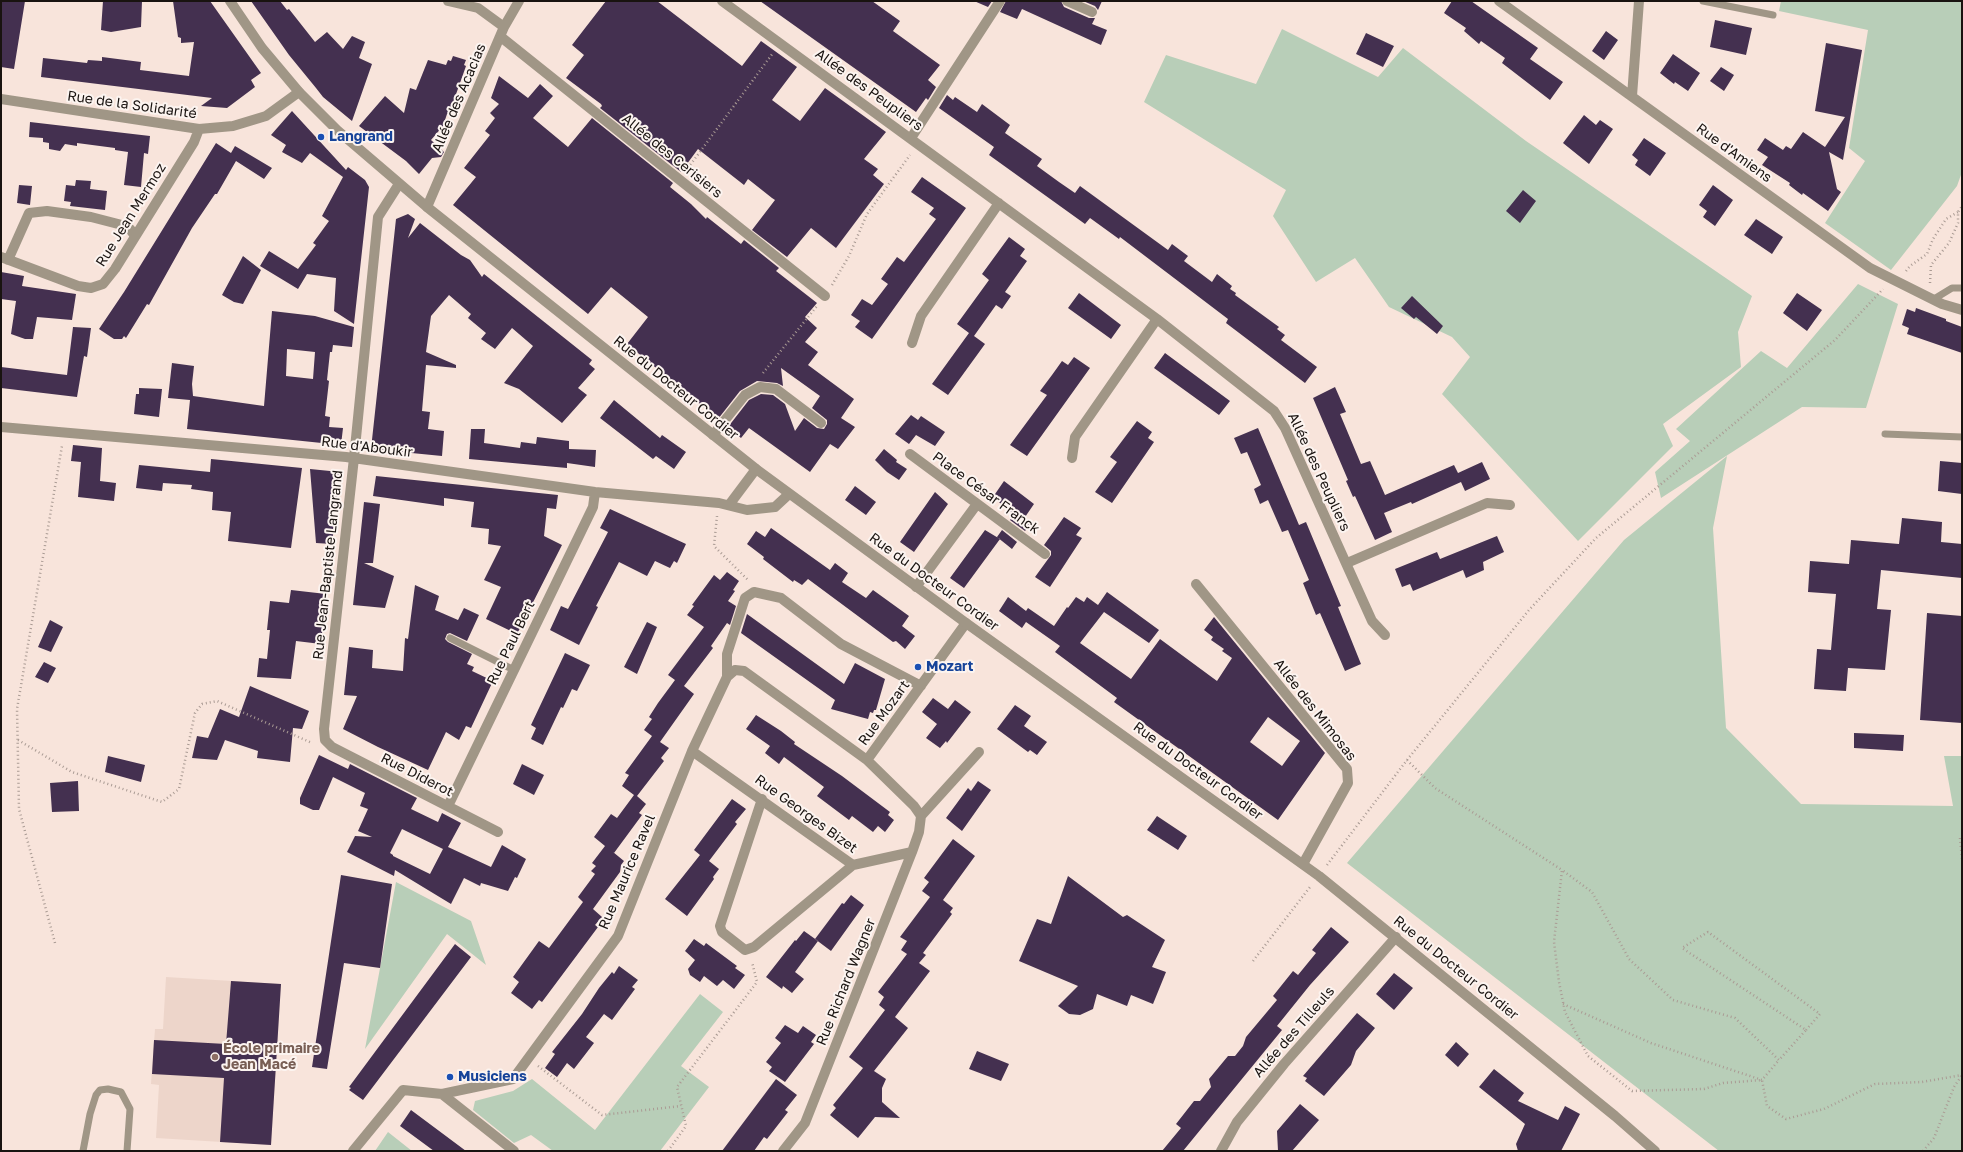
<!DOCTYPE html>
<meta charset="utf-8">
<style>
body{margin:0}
#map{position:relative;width:1963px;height:1152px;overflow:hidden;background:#f8e4db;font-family:"Golos Text",sans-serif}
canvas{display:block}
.frame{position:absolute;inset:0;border:2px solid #191310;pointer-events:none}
</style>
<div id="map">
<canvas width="1963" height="1152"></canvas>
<div class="frame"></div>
</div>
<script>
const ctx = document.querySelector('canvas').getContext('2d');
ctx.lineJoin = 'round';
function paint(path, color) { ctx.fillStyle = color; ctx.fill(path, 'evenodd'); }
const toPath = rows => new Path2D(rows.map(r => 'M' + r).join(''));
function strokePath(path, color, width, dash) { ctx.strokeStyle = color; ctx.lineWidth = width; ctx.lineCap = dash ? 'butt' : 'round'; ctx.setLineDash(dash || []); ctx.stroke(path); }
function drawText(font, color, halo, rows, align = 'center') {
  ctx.font = font + ' "Golos Text",sans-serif'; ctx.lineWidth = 4; ctx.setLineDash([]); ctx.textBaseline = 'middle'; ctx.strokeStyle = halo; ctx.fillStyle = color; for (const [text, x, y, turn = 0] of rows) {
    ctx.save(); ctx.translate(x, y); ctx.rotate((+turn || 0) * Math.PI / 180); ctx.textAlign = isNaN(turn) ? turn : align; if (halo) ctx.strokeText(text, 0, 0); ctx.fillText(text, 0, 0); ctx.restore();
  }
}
paint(toPath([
 [166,977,281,984,271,1145,156,1138,159,1085,151,1084,155,1029,163,1029]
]), '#edd5ca');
paint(toPath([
 [1781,1,1962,1,1962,172,1957,186,1891,270,1825,223,1865,161,1849,148,1868,30,1779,11],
 [1282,29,1378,77,1403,48,1526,141,1752,296,1738,332,1741,367,1663,424,1673,446,1578,541,1442,394,1470,357,1452,337,1389,307,1355,258,1316,282,1273,216,1286,190,1144,102,1166,55,1256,84],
 [1858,284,1898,304,1866,408,1802,407,1661,498,1655,472,1690,441,1676,429,1761,351,1787,368],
 [1727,456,1713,528,1726,728,1801,804,1953,806,1944,756,1962,756,1962,1151,1719,1151,1347,863,1624,540],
 [396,882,471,921,486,965,447,934,365,1049],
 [700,994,723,1012,681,1066,709,1087,660,1151,553,1151,531,1135,514,1143,473,1110,475,1101,513,1091,532,1079,595,1130],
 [388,1132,412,1151,375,1151]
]), '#b8ceb8');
paint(toPath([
 [1,1,25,1,14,69,1,67],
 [103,1,142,1,141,27,111,32,101,30],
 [173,1,210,1,261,73,251,80,255,87,227,108,201,106,212,98,41,77,43,58,87,63,88,60,102,61,102,57,141,62,140,70,189,76,194,42,181,43,181,38,178,37],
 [251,1,280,1,287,10,289,9,315,42,327,32,343,49,352,36,365,42,359,58,372,64,352,121,323,97,316,88,289,55],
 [606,1,657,1,742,66,761,41,797,67,772,100,800,121,825,88,886,132,864,159,878,169,873,175,884,184,836,248,811,228,787,257,752,230,775,200,772,198,748,179,744,185,698,149,681,172,600,108,602,106,601,104,566,78,584,55,572,45],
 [760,1,872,1,900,21,893,31,940,65,928,80,936,87,928,100,926,98,916,112],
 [974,1,992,1,988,7],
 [1006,1,1061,1,1064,7,1089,18,1095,18,1092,24,1107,30,1101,45,1022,9,1017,19,1000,12],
 [1083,1,1102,1,1098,10,1095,6],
 [1452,1,1471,1,1538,48,1530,59,1563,82,1550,100,1502,63,1505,58,1481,41,1479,44,1464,31,1466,28,1444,13],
 [1715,20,1752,28,1746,55,1710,47],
 [1606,31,1618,40,1604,60,1592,51],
 [1366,33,1394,46,1383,67,1356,54],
 [1826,43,1862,50,1843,160,1829,152,1837,189,1841,192,1828,211,1803,193,1802,195,1789,185,1790,183,1762,165,1768,157,1757,150,1765,138,1783,150,1786,146,1791,149,1803,132,1825,147,1845,117,1815,111],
 [1673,54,1700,73,1688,91,1675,82,1674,84,1660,73],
 [453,56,466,60,464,65,466,66,449,114,447,114,443,126,431,140,444,152,441,157,432,158,419,174,406,161,359,126,385,96,404,113,410,88,416,90,428,60,446,65,448,60,451,61],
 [1721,67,1734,75,1724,91,1710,81],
 [499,76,528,98,540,84,553,96,533,118,568,147,592,118,673,183,670,187,691,204,706,219,707,217,741,244,744,240,779,268,776,271,817,303,805,317,817,328,805,342,818,352,808,365,854,399,841,418,855,427,838,449,830,444,810,472,749,428,741,438,728,427,749,400,761,394,773,395,785,404,795,431,804,418,817,428,824,429,827,424,827,420,812,408,820,396,781,368,783,386,777,383,757,381,740,391,718,419,627,344,648,317,611,287,588,314,453,205,476,177,464,168,490,135,485,131,495,118,490,113,499,104,491,98],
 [947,95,953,100,955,97,977,112,982,104,1010,125,1005,133,1042,159,1037,166,1059,182,1075,193,1080,186,1168,250,1172,244,1188,256,1184,261,1212,282,1217,274,1232,286,1230,289,1236,293,1235,295,1279,327,1277,329,1285,335,1281,340,1317,367,1305,383,1226,323,1228,319,1120,237,1119,239,1090,218,1085,224,989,155,994,147,939,108],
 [292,111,346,170,348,167,365,180,369,187,354,324,334,311,336,278,307,274,298,289,260,266,269,251,298,269,316,245,313,243,329,221,322,216,343,177,310,153,302,163,282,152,286,145,271,135],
 [1584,115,1596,125,1600,120,1613,129,1589,164,1563,143],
 [30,122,150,136,148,154,144,153,141,187,124,185,128,152,115,150,115,148,77,143,77,146,65,144,60,151,49,149,49,143,43,142,43,138,29,137],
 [1644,138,1666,153,1650,176,1635,165,1638,160,1632,155],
 [216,143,231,153,235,146,272,168,264,179,236,161,217,194,215,194,192,228,149,305,147,304,126,338,124,336,122,339,114,339,99,329,124,292],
 [922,177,966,208,872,339,855,327,860,321,851,315,862,299,872,305,888,284,881,279,897,257,904,262,936,219,929,214,934,208,911,192],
 [76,180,91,181,90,189,107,191,105,210,70,206,71,202,64,201,66,185,75,186],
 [19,185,32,186,30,205,17,203],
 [1713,185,1733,200,1715,226,1703,217,1707,211,1699,205],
 [1523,190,1536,201,1520,223,1506,211],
 [408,214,415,219,408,238,420,223,461,255,470,260,482,277,484,274,592,360,589,364,595,369,578,388,587,395,562,423,519,389,504,383,533,346,512,328,495,349,481,339,486,333,468,318,471,314,449,295,431,316,426,352,456,365,456,368,426,365,422,411,430,412,428,429,444,431,442,456,371,449,396,219],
 [1756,219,1783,237,1772,254,1744,235],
 [1009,237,1025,249,1020,256,1027,261,1005,292,1011,296,1002,309,996,305,974,336,985,344,948,395,932,384,969,333,957,324,989,280,982,274],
 [243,256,261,270,243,304,234,302,222,295],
 [1,272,24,276,22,286,76,294,72,320,37,317,33,339,25,339,11,334,16,301,1,299],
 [1079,293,1121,325,1111,339,1068,308],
 [1797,293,1822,310,1807,331,1783,313],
 [1412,296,1443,326,1437,334,1416,317,1414,319,1401,308],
 [1916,308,1946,319,1946,321,1962,327,1962,353,1907,334,1909,328,1902,325,1907,309,1915,312],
 [272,311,315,316,354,327,352,347,333,345,332,352,330,352,327,380,329,381,325,416,330,417,329,427,343,428,341,445,187,429,190,400,168,398,172,363,194,366,192,384,193,396,264,406],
 [287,349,315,352,313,379,286,376],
 [73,327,91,328,87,357,84,356,77,397,1,388,1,367,67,375],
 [1165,353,1230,401,1219,415,1154,368],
 [1074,357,1090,368,1027,456,1010,445,1047,395,1040,391,1052,375,1062,361,1068,365],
 [1335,387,1346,412,1340,414,1361,464,1370,461,1385,495,1454,465,1458,473,1482,462,1490,479,1465,491,1461,482,1412,504,1411,502,1384,513,1392,532,1375,540,1355,496,1353,497,1346,481,1348,480,1313,398],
 [139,388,162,389,159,417,134,414,136,394,139,394],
 [614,400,660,438,662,435,686,452,674,469,656,456,653,459,600,418],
 [911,415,918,420,921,416,945,432,935,446,916,435,909,444,895,434],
 [1137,421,1152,432,1148,438,1154,442,1112,503,1095,492,1117,462,1110,457],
 [1258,428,1299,525,1306,522,1341,606,1338,607,1361,664,1345,671,1320,613,1316,615,1303,583,1309,580,1288,530,1282,532,1268,500,1260,504,1254,489,1261,485,1247,452,1241,454,1234,438],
 [471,429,485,429,484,443,520,448,521,442,536,444,537,437,569,441,569,449,596,450,595,467,567,463,567,468,469,459],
 [73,445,102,448,100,481,116,483,114,501,78,497,81,462,71,461],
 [884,449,897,460,896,462,907,469,899,480,887,472,875,460],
 [211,459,302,468,291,548,228,541,231,512,212,510,213,492,191,489,192,485,163,483,162,491,136,488,139,465,210,472],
 [1940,461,1962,463,1962,494,1938,491],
 [310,469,340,472,332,544,316,543],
 [376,476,558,495,556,509,547,508,544,536,562,545,517,634,486,619,501,587,484,580,501,546,488,544,489,529,471,527,474,502,444,498,444,506,373,496],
 [1004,481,1034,504,1023,520,1030,525,1025,531,1010,520,1014,515,993,497],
 [855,486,876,502,866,515,845,500],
 [935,492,948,504,914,552,900,542],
 [364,502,380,504,373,563,364,563,394,576,385,608,353,605],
 [610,509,686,544,677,563,674,561,670,568,655,561,647,576,619,562,596,606,598,607,579,645,550,630,561,606,568,609,608,532,600,528],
 [1064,517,1081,528,1076,535,1082,538,1050,587,1035,577,1051,555,1051,551,1044,545],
 [1902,518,1942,522,1941,542,1962,544,1962,578,1881,570,1877,609,1891,610,1885,670,1848,668,1846,691,1814,689,1817,649,1831,650,1836,594,1808,592,1810,561,1849,564,1851,540,1899,544],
 [771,528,830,570,835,563,848,573,842,582,866,598,873,590,909,616,902,626,915,636,905,649,896,641,893,642,808,579,802,585,794,580,793,582,763,559,764,557,747,544,756,531,765,537],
 [985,530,1000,539,964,588,950,578],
 [1002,530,1017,542,1012,549,997,537],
 [1497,536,1504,552,1483,562,1484,570,1466,578,1463,570,1413,591,1410,584,1402,587,1395,569,1437,552,1440,559],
 [727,572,739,581,733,590,735,591,728,601,736,606,730,625,727,623,711,646,713,648,684,686,694,694,660,742,669,748,661,758,664,761,637,796,646,804,639,813,642,815,614,853,613,852,624,861,621,865,620,872,593,909,602,917,595,925,598,927,542,1002,539,1000,532,1009,511,993,519,982,513,977,539,941,549,948,583,902,578,897,595,874,591,871,596,866,592,863,605,846,594,837,611,814,617,818,634,795,622,786,629,775,625,773,652,736,644,730,652,719,649,717,658,703,675,680,668,675,704,627,687,615,694,606,692,605,714,575,720,580],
 [415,585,439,596,435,610,458,620,464,608,479,615,467,641,450,633,447,634,445,639,448,642,472,654,467,664,474,667,472,671,493,681,471,728,466,726,459,740,446,732,428,770,378,747,343,729,357,696,344,695,349,647,373,650,372,668,403,671,405,638,408,639],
 [291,590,326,594,321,644,296,641,291,679,257,677,259,658,267,659,270,630,267,630,270,601,289,603],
 [1107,592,1159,630,1149,643,1104,612,1080,643,1131,679,1160,639,1217,681,1232,658,1222,651,1224,649,1211,640,1213,637,1204,630,1214,617,1325,753,1278,820,1114,702,1117,698,1055,652,1060,646,1026,622,1022,628,999,611,1008,597,1026,611,1028,608,1054,626,1067,607,1068,608,1076,597,1084,602,1087,597,1098,605],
 [1268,717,1300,741,1282,766,1250,742],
 [1927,613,1962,616,1962,723,1920,720],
 [747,614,844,684,855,663,885,679,876,710,874,710,873,713,870,712,868,719,831,709,835,700,741,633],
 [50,620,63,627,51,652,38,647],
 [647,622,657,627,637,674,624,667],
 [565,653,590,665,577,691,572,689,563,708,561,707,543,745,531,739,536,728,531,725],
 [44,662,56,668,48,683,35,677],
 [250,686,309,711,302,729,293,728,290,762,257,758,258,751,225,740,217,760,192,758,197,736,208,738,220,709,239,717],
 [933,698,948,709,955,700,971,712,947,743,946,741,940,748,926,738,937,724,922,712],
 [1015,705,1031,716,1024,726,1047,742,1037,755,1030,750,1028,752,997,729],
 [756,715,781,731,795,742,794,744,842,776,890,812,888,815,894,820,885,832,878,826,873,832,852,816,849,820,817,796,824,787,784,757,779,764,765,753,770,746,746,729],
 [1854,733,1904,735,1903,751,1854,748],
 [319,755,348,769,350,764,417,798,411,809,438,822,442,813,461,823,448,847,491,867,502,845,526,859,517,878,515,877,508,891,481,883,480,886,464,878,451,904,395,870,394,876,347,852,355,836,372,837,358,831,368,809,360,806,365,793,333,777,319,810,313,810,300,804,300,798],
 [402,829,443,849,430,874,393,856,393,855,390,853],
 [108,756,145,765,141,782,105,772],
 [522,764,544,775,534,795,513,784],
 [78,781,79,811,52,812,50,783],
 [978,781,991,790,962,831,946,818,968,788,971,791],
 [732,799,746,809,735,822,737,824,709,861,719,869,713,877,714,879,687,916,665,899,700,855,694,850],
 [1157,816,1187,836,1178,850,1147,830],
 [953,839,975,856,943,900,953,908,950,912,952,914,923,953,926,955,919,963,930,971,895,1017,908,1028,874,1071,886,1079,882,1088,882,1102,900,1118,875,1117,858,1138,830,1115,836,1108,833,1105,863,1068,849,1057,885,1010,879,1005,884,997,878,992,907,954,901,950,907,941,900,937,930,897,922,891,929,882,924,878],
 [341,875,392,884,380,968,344,963,327,1069,312,1067],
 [1068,876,1123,917,1127,915,1165,940,1152,967,1166,972,1153,1004,1131,995,1127,1006,1097,994,1093,1009,1080,1015,1069,1014,1058,1006,1078,986,1019,961,1037,919,1051,924],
 [851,895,864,905,831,951,815,939,842,903,844,904],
 [1331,927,1349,942,1310,985,1277,1026,1282,1030,1183,1151,1162,1151,1181,1128,1176,1124,1194,1101,1200,1101,1211,1087,1209,1079,1228,1056,1235,1056,1243,1046,1246,1037,1277,1000,1273,996,1293,971,1298,975,1316,953,1312,950],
 [804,931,818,941,795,972,804,979,792,993,783,986,782,989,766,977,795,940,796,941],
 [694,939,704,946,706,943,737,966,735,968,745,975,734,989,723,980,717,986,704,976,700,982,690,975,688,969,695,960,685,951],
 [455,944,471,957,363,1100,349,1090,351,1088,349,1087],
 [619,966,638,980,632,987,635,989,612,1020,604,1014,586,1037,594,1043,574,1069,567,1063,557,1077,545,1068,555,1054,552,1052,582,1014,599,988,612,972,614,974],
 [1394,973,1413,988,1394,1010,1376,994],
 [231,981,281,984,271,1145,220,1142,224,1078,152,1074,154,1040,226,1044],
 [1357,1013,1375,1028,1356,1051,1351,1065,1324,1096,1305,1081,1307,1078,1303,1076],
 [785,1025,798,1033,803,1026,816,1035,811,1042,814,1044,785,1082,769,1071,772,1067,766,1062,781,1043,775,1038],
 [1456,1042,1469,1054,1458,1067,1445,1055],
 [977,1051,1009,1064,1001,1081,969,1069],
 [1494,1069,1524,1093,1518,1101,1558,1120,1565,1106,1580,1114,1561,1151,1518,1151,1516,1144,1525,1124,1479,1087],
 [776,1079,797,1095,785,1110,788,1112,767,1139,764,1137,754,1151,722,1151],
 [1300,1104,1319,1120,1292,1151,1278,1151,1277,1131],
 [411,1110,466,1151,434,1151,400,1126]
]), '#443050');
strokePath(toPath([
 [688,168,773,53],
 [1906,271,1910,266,1927,254,1933,239,1946,219,1958,212],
 [1930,283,1931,265,1949,243,1958,223,1958,212,1962,206],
 [832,285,849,256,867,214,910,155],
 [763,373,817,306],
 [717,516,714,546,748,580],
 [18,740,72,772,162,802,179,789,195,713,202,704,217,701,312,743],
 [1407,760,1435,788,1562,870],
 [1960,838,1962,859],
 [1327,865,1407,760,1529,610,1596,538,1835,340,1883,289],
 [55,943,19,809,17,709,62,446],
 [1253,961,1310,887],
 [1563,1004,1651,1043,1762,1080,1779,1060],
 [1806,1030,1820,1014,1708,932,1682,948,1806,1030,1779,1060,1735,1018,1673,1000,1629,959,1592,892,1562,870,1554,942,1559,982,1565,1012,1588,1056,1632,1091,1704,1089,1723,1083,1762,1080,1767,1106,1786,1119,1824,1109,1875,1084,1922,1082,1962,1075],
 [538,1066,602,1115,681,1106],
 [668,1151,686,1126,677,1087,757,982,752,962],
 [1923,1151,1934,1138,1954,1087,1962,1075]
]), '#aa9b94', 2.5, [1, 3]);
strokePath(toPath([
 [1703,1,1773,15],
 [1934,299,1952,288,1962,288],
 [1885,434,1962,437],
 [450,638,514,670],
 [83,1151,90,1114,96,1095,100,1090,108,1089,121,1092,130,1109,127,1151]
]), '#a09686', 7);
strokePath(toPath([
 [448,1,478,8,504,27],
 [722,1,1157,319,1274,411,1285,428,1372,621,1385,635],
 [1067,1,1092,12],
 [1499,1,1870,268,1942,304,1962,310],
 [501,37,825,296],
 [1632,96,1639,1],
 [1,99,199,129,233,126,266,116,299,92],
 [911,138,1000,1],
 [399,184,378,217,354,458,324,729,325,740,332,747,498,832],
 [427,207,504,27,519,1],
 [1,257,78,286,91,288,103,284,115,269,194,142,199,129],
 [8,260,29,213,47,211,91,217,122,225,130,229,135,236],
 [912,343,921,316,999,203],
 [1,427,346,457,595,492,719,503,747,510,775,507,789,494],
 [713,435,745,395,760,387,776,389,821,423],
 [910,454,1045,554],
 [1072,458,1075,437,1157,319],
 [729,505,756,469],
 [1347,563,1487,503,1510,505],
 [1196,584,1347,769,1348,783,1303,864],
 [916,587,977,504],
 [727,677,735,670,744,671,867,760,914,806,921,816],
 [692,751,853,865,912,852],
 [867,760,966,623],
 [762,799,720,926,722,932,745,950,754,947,853,865],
 [448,806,593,507,595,492],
 [921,816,979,752],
 [442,1094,514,1151],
 [353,1151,403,1090,442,1094,513,1079,618,936,692,751,727,677,727,654,745,598,754,592,781,598,841,644,921,686],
 [783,1151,805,1123,912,852,919,832,921,816],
 [1221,1151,1237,1122,1284,1064,1396,937]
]), '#a09686', 10);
strokePath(toPath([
 [230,1,262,48,299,92,337,130,427,207,756,469,966,623,1319,876,1615,1116,1655,1151]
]), '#a09686', 10);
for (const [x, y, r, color] of [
 [321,137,4,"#1a4fb4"],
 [918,667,4,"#1a4fb4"],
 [215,1057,4,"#8d6e63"],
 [450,1077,4,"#1a4fb4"]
]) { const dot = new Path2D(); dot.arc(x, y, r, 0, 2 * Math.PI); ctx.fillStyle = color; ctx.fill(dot); strokePath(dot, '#fcf4f0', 1.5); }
drawText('14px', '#191310', '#fcf4f0', [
 ["Allée des Peupliers",869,90,36],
 ["Allée des Acacias",459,98,-67],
 ["Rue de la Solidarité",132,105,8],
 ["Rue d'Amiens",1734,153,36],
 ["Allée des Cerisiers",672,156,39],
 ["Rue Jean Mermoz",131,215,-58],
 ["Rue du Docteur Cordier",676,388,39],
 ["Rue d'Aboukir",367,447,7],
 ["Allée des Peupliers",1319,472,65],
 ["Place César Franck",986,493,36],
 ["Rue Jean-Baptiste Langrand",328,565,-84],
 ["Rue du Docteur Cordier",934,582,36],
 ["Rue Paul Bert",511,643,-64],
 ["Allée des Mimosas",1315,710,52],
 ["Rue Mozart",884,713,-54],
 ["Rue du Docteur Cordier",1198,771,36],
 ["Rue Diderot",417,775,27],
 ["Rue Georges Bizet",806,814,36],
 ["Rue Maurice Ravel",627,872,-67],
 ["Rue du Docteur Cordier",1456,968,39],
 ["Rue Richard Wagner",846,982,-68],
 ["Allée des Tilleuls",1294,1032,-49]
]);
drawText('bold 14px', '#164399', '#fcf4f0', [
 ["Langrand",329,137],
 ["Mozart",926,667],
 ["Musiciens",458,1077]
], 'left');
drawText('bold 14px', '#785e54', '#fcf4f0', [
 ["École primaire",223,1049],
 ["Jean Macé",223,1065]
], 'left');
</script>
